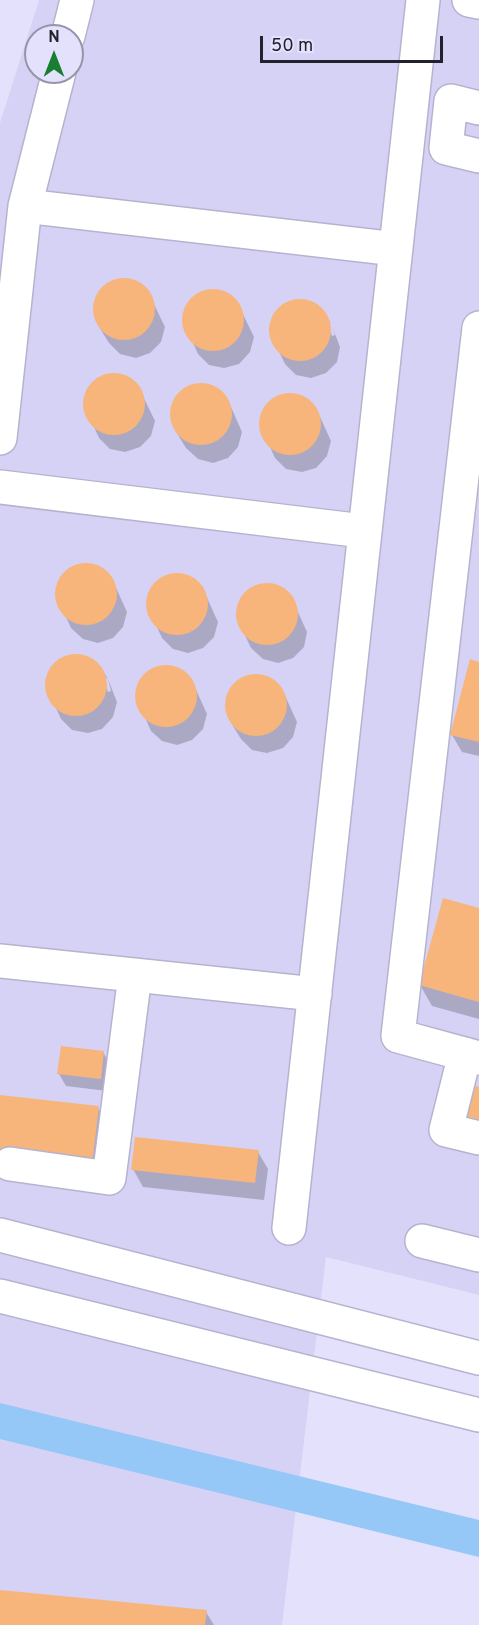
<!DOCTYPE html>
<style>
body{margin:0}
#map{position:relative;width:479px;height:1625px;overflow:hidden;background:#e4e1fd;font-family:Overpass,sans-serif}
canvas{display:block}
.north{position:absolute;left:24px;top:24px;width:60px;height:60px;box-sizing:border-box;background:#e4e1fd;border:2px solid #9794a9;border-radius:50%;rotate:0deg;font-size:16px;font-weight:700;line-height:24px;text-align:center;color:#23212c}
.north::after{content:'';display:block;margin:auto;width:21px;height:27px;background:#187f32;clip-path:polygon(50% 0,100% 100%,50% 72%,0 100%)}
.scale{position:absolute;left:260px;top:36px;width:183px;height:27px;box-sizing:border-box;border:3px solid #23212c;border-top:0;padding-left:8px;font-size:18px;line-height:21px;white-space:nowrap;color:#23212c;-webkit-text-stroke:4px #e4e1fd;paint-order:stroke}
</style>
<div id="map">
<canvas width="479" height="1625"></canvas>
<div class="north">N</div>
<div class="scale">50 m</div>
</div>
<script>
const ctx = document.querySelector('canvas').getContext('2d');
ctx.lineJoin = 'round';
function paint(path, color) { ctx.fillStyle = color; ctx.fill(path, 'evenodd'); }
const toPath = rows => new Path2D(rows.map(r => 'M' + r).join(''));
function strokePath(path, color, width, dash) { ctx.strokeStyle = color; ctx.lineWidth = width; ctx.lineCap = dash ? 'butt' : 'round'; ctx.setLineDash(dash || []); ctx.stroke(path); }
paint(toPath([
 [39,0,479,0,479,1295,326,1257,282,1625,0,1625,0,123],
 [36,36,72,36,72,72,36,72]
]), '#d6d2f6');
paint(toPath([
 [0,1403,479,1520,479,1557,0,1439]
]), '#95c7f7');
paint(toPath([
 [123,279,138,283,149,294,165,327,161,342,150,353,136,358,120,354,109,343,98,325,94,310,97,295,108,284],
 [212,290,227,293,238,304,254,337,250,352,239,364,224,368,209,365,198,354,183,321,186,306,197,294],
 [299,300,314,303,325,314,331,323,327,320,332,336,335,335,332,326,340,347,337,362,326,373,311,378,296,375,285,364,269,331,273,315,284,304],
 [113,374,128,377,139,388,155,421,151,436,140,447,125,452,110,449,99,438,84,405,87,389,98,378],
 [200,384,215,388,227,398,242,432,238,447,228,458,213,463,198,459,186,448,175,430,171,415,174,400,185,389],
 [289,394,304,397,316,408,331,441,327,456,316,468,302,472,286,469,275,458,260,425,263,410,274,398],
 [85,564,100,568,112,579,127,612,123,627,113,638,98,643,83,639,71,628,56,595,60,580,70,569],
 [176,574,191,578,203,589,218,622,214,637,203,648,188,653,173,649,162,638,147,605,150,590,161,579],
 [266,584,281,588,292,599,307,632,304,647,293,658,278,663,263,659,251,648,236,616,240,601,251,589],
 [75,655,90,659,102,669,108,679,103,675,108,692,111,691,108,679,117,702,113,717,102,729,88,733,72,730,61,719,46,686,50,671,60,659],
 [479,663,479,756,462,752,452,735],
 [165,666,180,670,192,681,207,714,203,729,192,740,177,745,162,741,151,731,136,697,139,682,150,671],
 [255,675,270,678,282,689,297,722,293,737,283,748,267,753,252,750,241,739,230,721,226,706,229,691,240,679],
 [479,909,479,1019,432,1006,420,985],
 [103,1052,110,1065,107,1091,66,1086,59,1074],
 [98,1108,108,1125,101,1182,0,1164],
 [258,1152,268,1169,264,1200,143,1187,133,1169],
 [0,1592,206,1612,214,1625,0,1625]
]), '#0003');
paint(toPath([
 '93 309a31 31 0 1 1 62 0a31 31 0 1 1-62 0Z',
 '182 320a31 31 0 1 1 62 0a31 31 0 1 1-62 0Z',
 '269 330a31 31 0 1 1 62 0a31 31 0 1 1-62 0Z',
 '83 404a31 31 0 1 1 62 0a31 31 0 1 1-62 0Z',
 '170 414a31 31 0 1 1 62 0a31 31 0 1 1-62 0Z',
 '259 424a31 31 0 1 1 62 0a31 31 0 1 1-62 0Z',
 '55 594a31 31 0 1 1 62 0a31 31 0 1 1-62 0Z',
 '146 604a31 31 0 1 1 62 0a31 31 0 1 1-62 0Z',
 '236 614a31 31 0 1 1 62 0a31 31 0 1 1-62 0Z',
 '45 685a31 31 0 1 1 62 0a31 31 0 1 1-62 0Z',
 [470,659,479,662,479,742,450,735],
 '135 696a31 31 0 1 1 62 0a31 31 0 1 1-62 0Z',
 '225 705a31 31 0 1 1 62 0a31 31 0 1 1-62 0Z',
 [443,898,479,908,479,1002,419,985],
 [61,1046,104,1051,101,1079,57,1074],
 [471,1085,479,1087,479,1131,460,1126],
 [0,1095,99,1106,92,1165,0,1154],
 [135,1137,259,1150,255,1183,131,1170],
 [0,1590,207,1610,205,1625,0,1625]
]), '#f7b57b');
const minor = toPath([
 [469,0,479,2],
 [68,36,77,0],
 [59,72,25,206,396,249],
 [479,108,451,101,446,148,479,156],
 [479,328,398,1036,479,1058],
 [0,438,25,206],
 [0,487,363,531],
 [0,961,315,994],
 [465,1054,446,1130,479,1138],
 [10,1164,109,1178,135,975],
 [289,1228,423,0],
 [0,1235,479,1358],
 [422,1241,479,1255],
 [0,1296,479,1415]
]);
strokePath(minor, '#b6b3ce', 36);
strokePath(minor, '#fff', 33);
</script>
